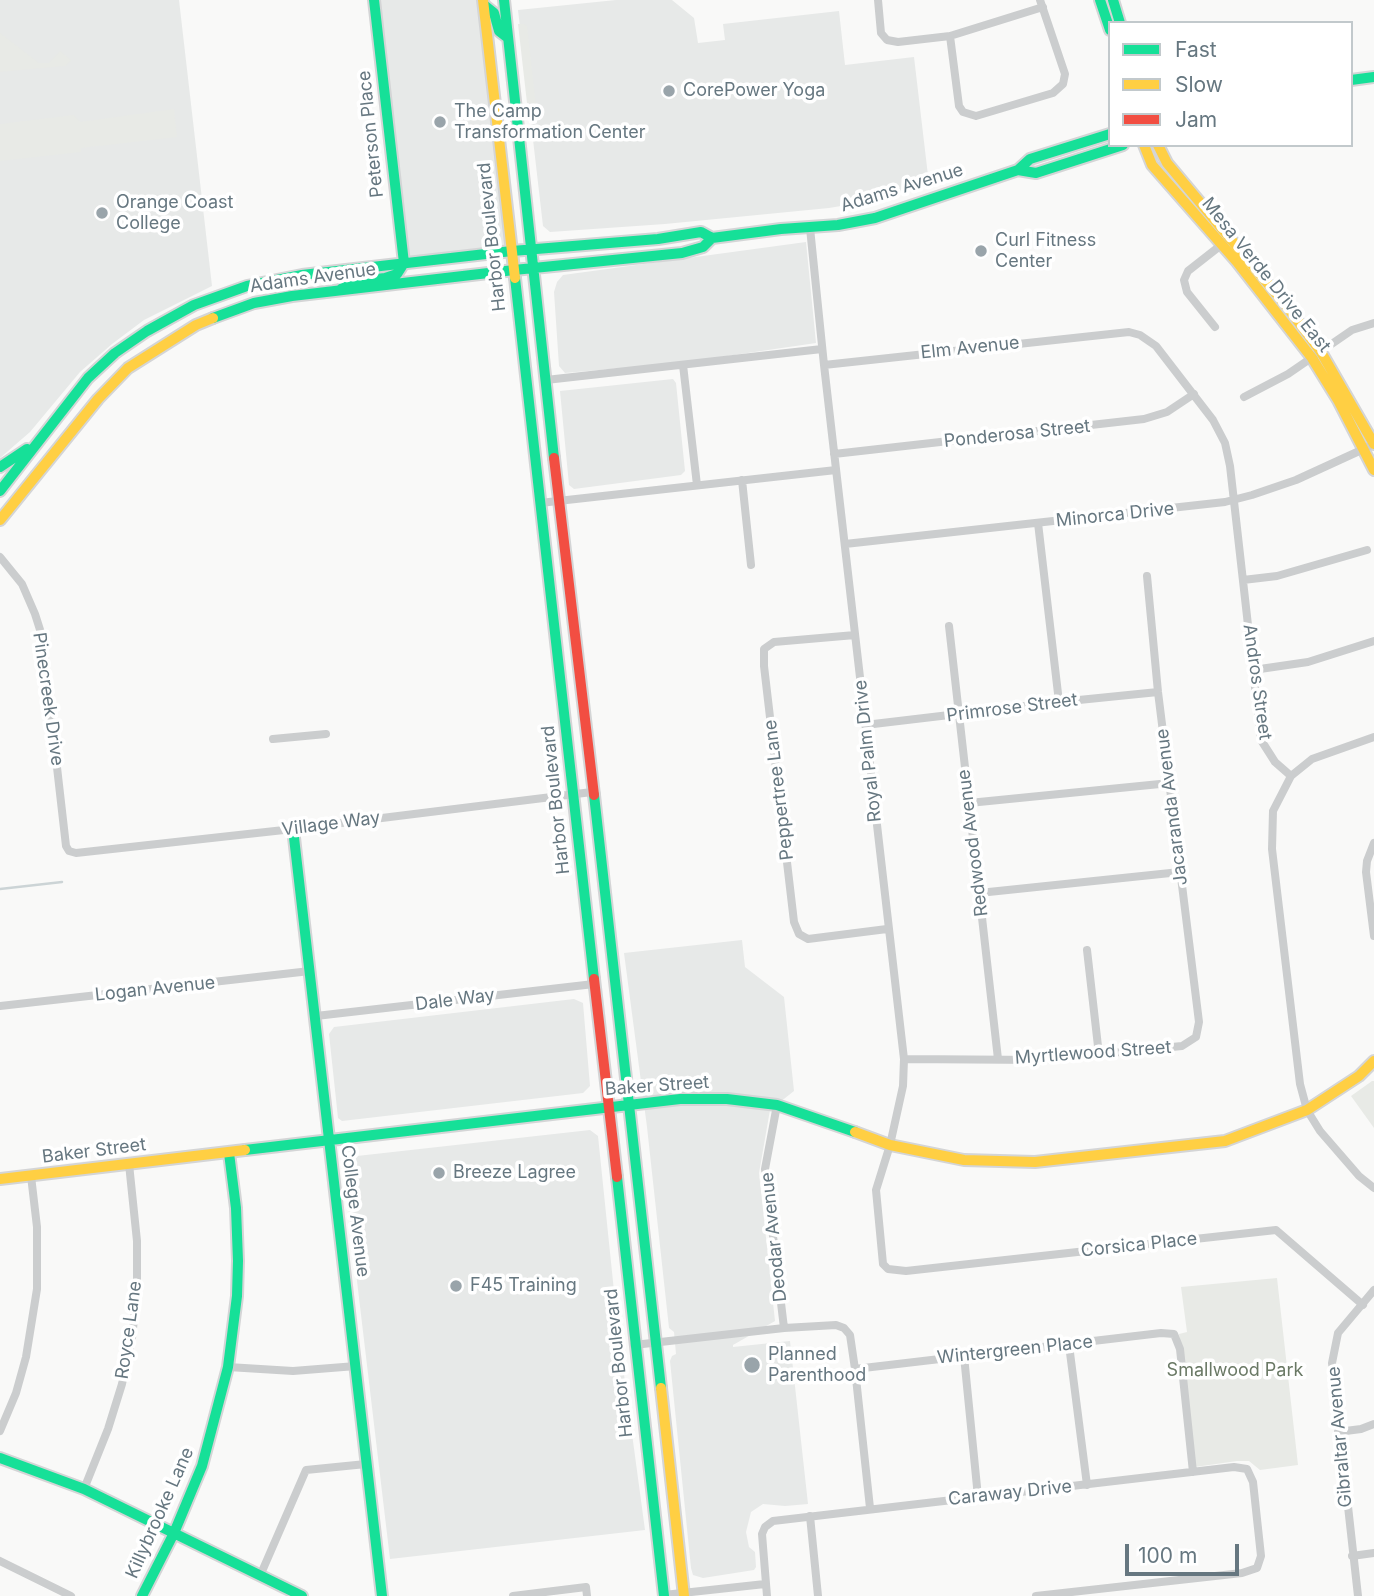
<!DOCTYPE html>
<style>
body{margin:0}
#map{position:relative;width:1374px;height:1596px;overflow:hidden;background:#f9f9f8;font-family:Inter,sans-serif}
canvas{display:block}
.legend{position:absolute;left:1108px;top:21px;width:245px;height:126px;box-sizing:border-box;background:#fff;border:2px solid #c2c9cc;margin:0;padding:9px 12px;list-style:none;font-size:21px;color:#667780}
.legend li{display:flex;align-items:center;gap:14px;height:35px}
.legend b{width:35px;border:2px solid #c2c9cc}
.scale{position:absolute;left:1125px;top:1544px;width:114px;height:32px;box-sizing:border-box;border:4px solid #667780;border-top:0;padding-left:9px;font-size:21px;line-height:24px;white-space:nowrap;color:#667780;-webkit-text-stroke:5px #fff;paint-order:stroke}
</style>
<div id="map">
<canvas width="1374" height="1596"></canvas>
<ul class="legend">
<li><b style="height:9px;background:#16e098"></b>Fast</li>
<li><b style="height:9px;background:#ffcf43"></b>Slow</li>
<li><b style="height:9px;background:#f24e42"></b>Jam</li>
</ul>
<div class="scale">100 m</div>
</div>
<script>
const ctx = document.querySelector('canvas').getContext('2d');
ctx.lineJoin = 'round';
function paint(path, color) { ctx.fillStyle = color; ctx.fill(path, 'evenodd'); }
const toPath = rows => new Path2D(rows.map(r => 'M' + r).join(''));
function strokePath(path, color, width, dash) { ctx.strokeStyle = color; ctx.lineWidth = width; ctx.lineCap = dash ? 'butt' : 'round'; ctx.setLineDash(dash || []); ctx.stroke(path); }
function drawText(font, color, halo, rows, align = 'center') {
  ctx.font = font + ' Inter,sans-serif'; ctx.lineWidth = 7; ctx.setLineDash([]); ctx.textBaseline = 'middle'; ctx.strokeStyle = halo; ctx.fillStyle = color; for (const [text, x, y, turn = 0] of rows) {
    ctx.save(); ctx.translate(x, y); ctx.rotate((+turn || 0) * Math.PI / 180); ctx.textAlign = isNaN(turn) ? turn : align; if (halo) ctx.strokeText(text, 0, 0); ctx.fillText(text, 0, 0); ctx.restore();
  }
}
paint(toPath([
 [0,0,179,0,212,286,144,320,112,344,80,372,30,432,0,458],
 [379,0,478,0,506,248,409,259],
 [616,0,672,0,694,18,698,43,725,40,723,24,839,11,845,65,914,57,929,184,877,200,829,208,665,224,550,232,543,226,518,10],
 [806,242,816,343,679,363,565,373,559,366,554,292,557,282,563,275],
 [673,379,676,383,685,471,681,475,574,489,569,485,560,391],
 [742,940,745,967,784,997,794,1091,770,1110,759,1173,775,1321,733,1345,733,1347,790,1341,808,1504,785,1506,763,1504,751,1512,746,1532,749,1547,755,1552,756,1567,754,1570,703,1578,693,1575,691,1568,670,1361,672,1356,676,1354,674,1332,669,1328,647,1127,624,953],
 [574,999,583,1003,590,1086,583,1093,342,1121,338,1118,329,1034,334,1027],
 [590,1130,598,1136,618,1330,645,1530,390,1559,343,1163,348,1157]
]), '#e7e9e8');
paint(toPath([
 [518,24,524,24,527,26,536,107,542,109,534,110,533,103,527,103],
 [0,33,39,63,49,63,60,51,71,60,66,66,0,72],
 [174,109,177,137,81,148,81,152,0,161,0,124,74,115,80,122],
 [1372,1081,1374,1081,1374,1128,1351,1096],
 [1277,1278,1298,1465,1260,1470,1249,1461,1237,1461,1195,1467,1179,1334,1187,1332,1181,1287]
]), '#e8eae6');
strokePath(toPath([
 [0,889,62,882]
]), '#ccd4d6', 2.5);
const fast = toPath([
 [504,0,554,458],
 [1100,0,1110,30],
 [1113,0,1120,23],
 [484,5,494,13,499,31,508,38],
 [1351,80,1374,77],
 [1018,170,1036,173,1123,145],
 [512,251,658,239,701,232,712,238,781,229,838,225,875,218,1018,170,1030,159,1110,134],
 [514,270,682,253,703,247,712,238],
 [515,278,594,979],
 [341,289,352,282,385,278,397,274,404,263,374,0],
 [213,318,254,303,292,296,514,270],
 [0,467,27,449],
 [0,491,88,378,115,353,147,331,194,305,247,286,302,275,512,251],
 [594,795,661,1388],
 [293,829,382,1596],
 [245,1150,680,1099,727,1099,777,1105,855,1132],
 [617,1177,664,1596],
 [0,1458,84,1489,302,1596],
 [142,1596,174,1533,202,1466,228,1367,237,1296,238,1261,236,1208,229,1153]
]);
const slow = toPath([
 [483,0,515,278],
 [1144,145,1152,165,1237,262,1312,358,1338,400,1374,470],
 [1158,145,1167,163,1285,304,1321,352,1374,444],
 [0,520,98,399,128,368,196,325,213,318],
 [855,1132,890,1145,964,1160,1035,1162,1225,1141,1307,1110,1359,1076,1374,1061],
 [0,1179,245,1150],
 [661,1388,684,1596]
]);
const jam = toPath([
 [554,458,594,795],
 [594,979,617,1177]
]);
strokePath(fast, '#d4d5d6', 14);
strokePath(slow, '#d4d5d6', 14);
strokePath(jam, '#d4d5d6', 14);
strokePath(toPath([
 [878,0,881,33,887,40,898,42,950,36,1043,7],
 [950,36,959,106,963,112,976,116,1053,93,1063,84,1065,74,1040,0],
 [810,228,824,365,904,1059,903,1086,890,1145,876,1190,883,1264,888,1269,906,1271,1276,1230,1363,1305],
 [1215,327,1187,292,1184,280,1188,271,1225,242],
 [683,365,697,485],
 [824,365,1129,332,1140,335,1156,346,1213,420,1225,443,1230,466,1261,740,1275,762,1291,776,1273,811,1272,849,1300,1084,1307,1110,1320,1131,1359,1176,1374,1188],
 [546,380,822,349],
 [1244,397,1288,374,1352,330,1374,323],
 [834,454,1144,419,1167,412,1194,394],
 [742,480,751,565],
 [540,503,836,470],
 [1038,523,1059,702],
 [845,544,1225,502,1252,495,1296,480,1368,447],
 [0,557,22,584,35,614,42,636,66,846,69,851,76,853,293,829,592,792],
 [1243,580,1277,576,1367,550],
 [949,626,998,1059],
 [855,635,774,642,764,649,764,666,794,922,799,934,808,939,887,929],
 [1253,670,1308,662,1374,641],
 [865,725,1059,702,1158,692],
 [273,739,326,734],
 [1291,776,1312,759,1374,737],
 [969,803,1170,783],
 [1374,843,1367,861,1366,872,1374,936],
 [979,893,1180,872],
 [1087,950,1099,1055],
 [0,1006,310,971],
 [316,1016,594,984],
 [904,1059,1039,1060,1182,1046,1196,1037,1199,1022,1158,692,1147,576],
 [777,1105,765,1169,784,1328],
 [634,1345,784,1328,836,1325,844,1328,850,1335,855,1369,870,1508],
 [1069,1345,1087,1485],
 [964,1356,978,1497],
 [228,1367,293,1371,356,1366],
 [855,1369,1161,1333,1174,1334,1180,1349,1193,1472],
 [0,1431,16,1393,26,1357,37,1289,37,1227,31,1176],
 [1338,1432,1361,1429,1374,1424],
 [84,1489,108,1429,122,1384,132,1338,137,1290,137,1241,129,1164],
 [810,1516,818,1596],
 [1352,1556,1374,1553],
 [0,1561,71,1596],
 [260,1576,306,1470,366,1464],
 [664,1595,765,1584],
 [513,1596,586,1587,587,1596],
 [767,1596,762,1534,765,1527,773,1521,1234,1467,1247,1469,1253,1482,1261,1556,1257,1568,1242,1573,1036,1596],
 [1358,1596,1332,1363,1338,1333,1374,1290]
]), '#cbcdce', 8);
strokePath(fast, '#16e098', 10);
strokePath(slow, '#ffcf43', 10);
strokePath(jam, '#f24e42', 10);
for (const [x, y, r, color] of [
 [669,91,7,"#99a4aa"],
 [440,122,7,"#99a4aa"],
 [102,213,7,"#99a4aa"],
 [981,251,7,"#99a4aa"],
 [439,1173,7,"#99a4aa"],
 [456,1286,7,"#99a4aa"],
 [752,1365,9,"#99a4aa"]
]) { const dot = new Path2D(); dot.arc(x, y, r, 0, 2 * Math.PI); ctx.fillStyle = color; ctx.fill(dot); strokePath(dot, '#fff', 2.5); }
drawText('18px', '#667780', '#fff', [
 ["CorePower Yoga",683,91],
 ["The Camp",454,112],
 ["Transformation Center",454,133],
 ["Orange Coast",116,203],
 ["College",116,224],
 ["Curl Fitness",995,241],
 ["Center",995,262],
 ["Breeze Lagree",453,1173],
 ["F45 Training",470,1286],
 ["Planned",768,1355],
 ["Parenthood",768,1376]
], 'left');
drawText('18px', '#667780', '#fff', [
 ["Peterson Place",371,134,-96],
 ["Adams Avenue",902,188,-17],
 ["Harbor Boulevard",492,237,-96],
 ["Mesa Verde Drive East",1266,275,51],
 ["Adams Avenue",313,278,-8],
 ["Elm Avenue",970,348,-6],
 ["Ponderosa Street",1017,434,-6],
 ["Minorca Drive",1115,515,-6],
 ["Andros Street",1257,682,82],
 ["Pinecreek Drive",48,699,82],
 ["Primrose Street",1012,708,-7],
 ["Royal Palm Drive",868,751,-96],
 ["Peppertree Lane",779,790,-97],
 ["Harbor Boulevard",556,800,-96],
 ["Jacaranda Avenue",1172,807,-97],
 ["Village Way",331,824,-7],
 ["Redwood Avenue",973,843,-97],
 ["Logan Avenue",155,989,-6],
 ["Dale Way",455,1000,-7],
 ["Myrtlewood Street",1093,1053,-4],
 ["Baker Street",657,1086,-4],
 ["Baker Street",94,1151,-7],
 ["College Avenue",355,1211,83],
 ["Deodar Avenue",774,1237,-96],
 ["Corsica Place",1139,1245,-6],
 ["Royce Lane",129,1330,-82],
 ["Wintergreen Place",1015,1350,-6],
 ["Harbor Boulevard",619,1363,-96],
 ["Gibraltar Avenue",1340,1437,-95],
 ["Caraway Drive",1010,1493,-6],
 ["Killybrooke Lane",160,1513,-66]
]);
drawText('18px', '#6a7965', '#fff', [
 ["Smallwood Park",1235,1371]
]);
</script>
